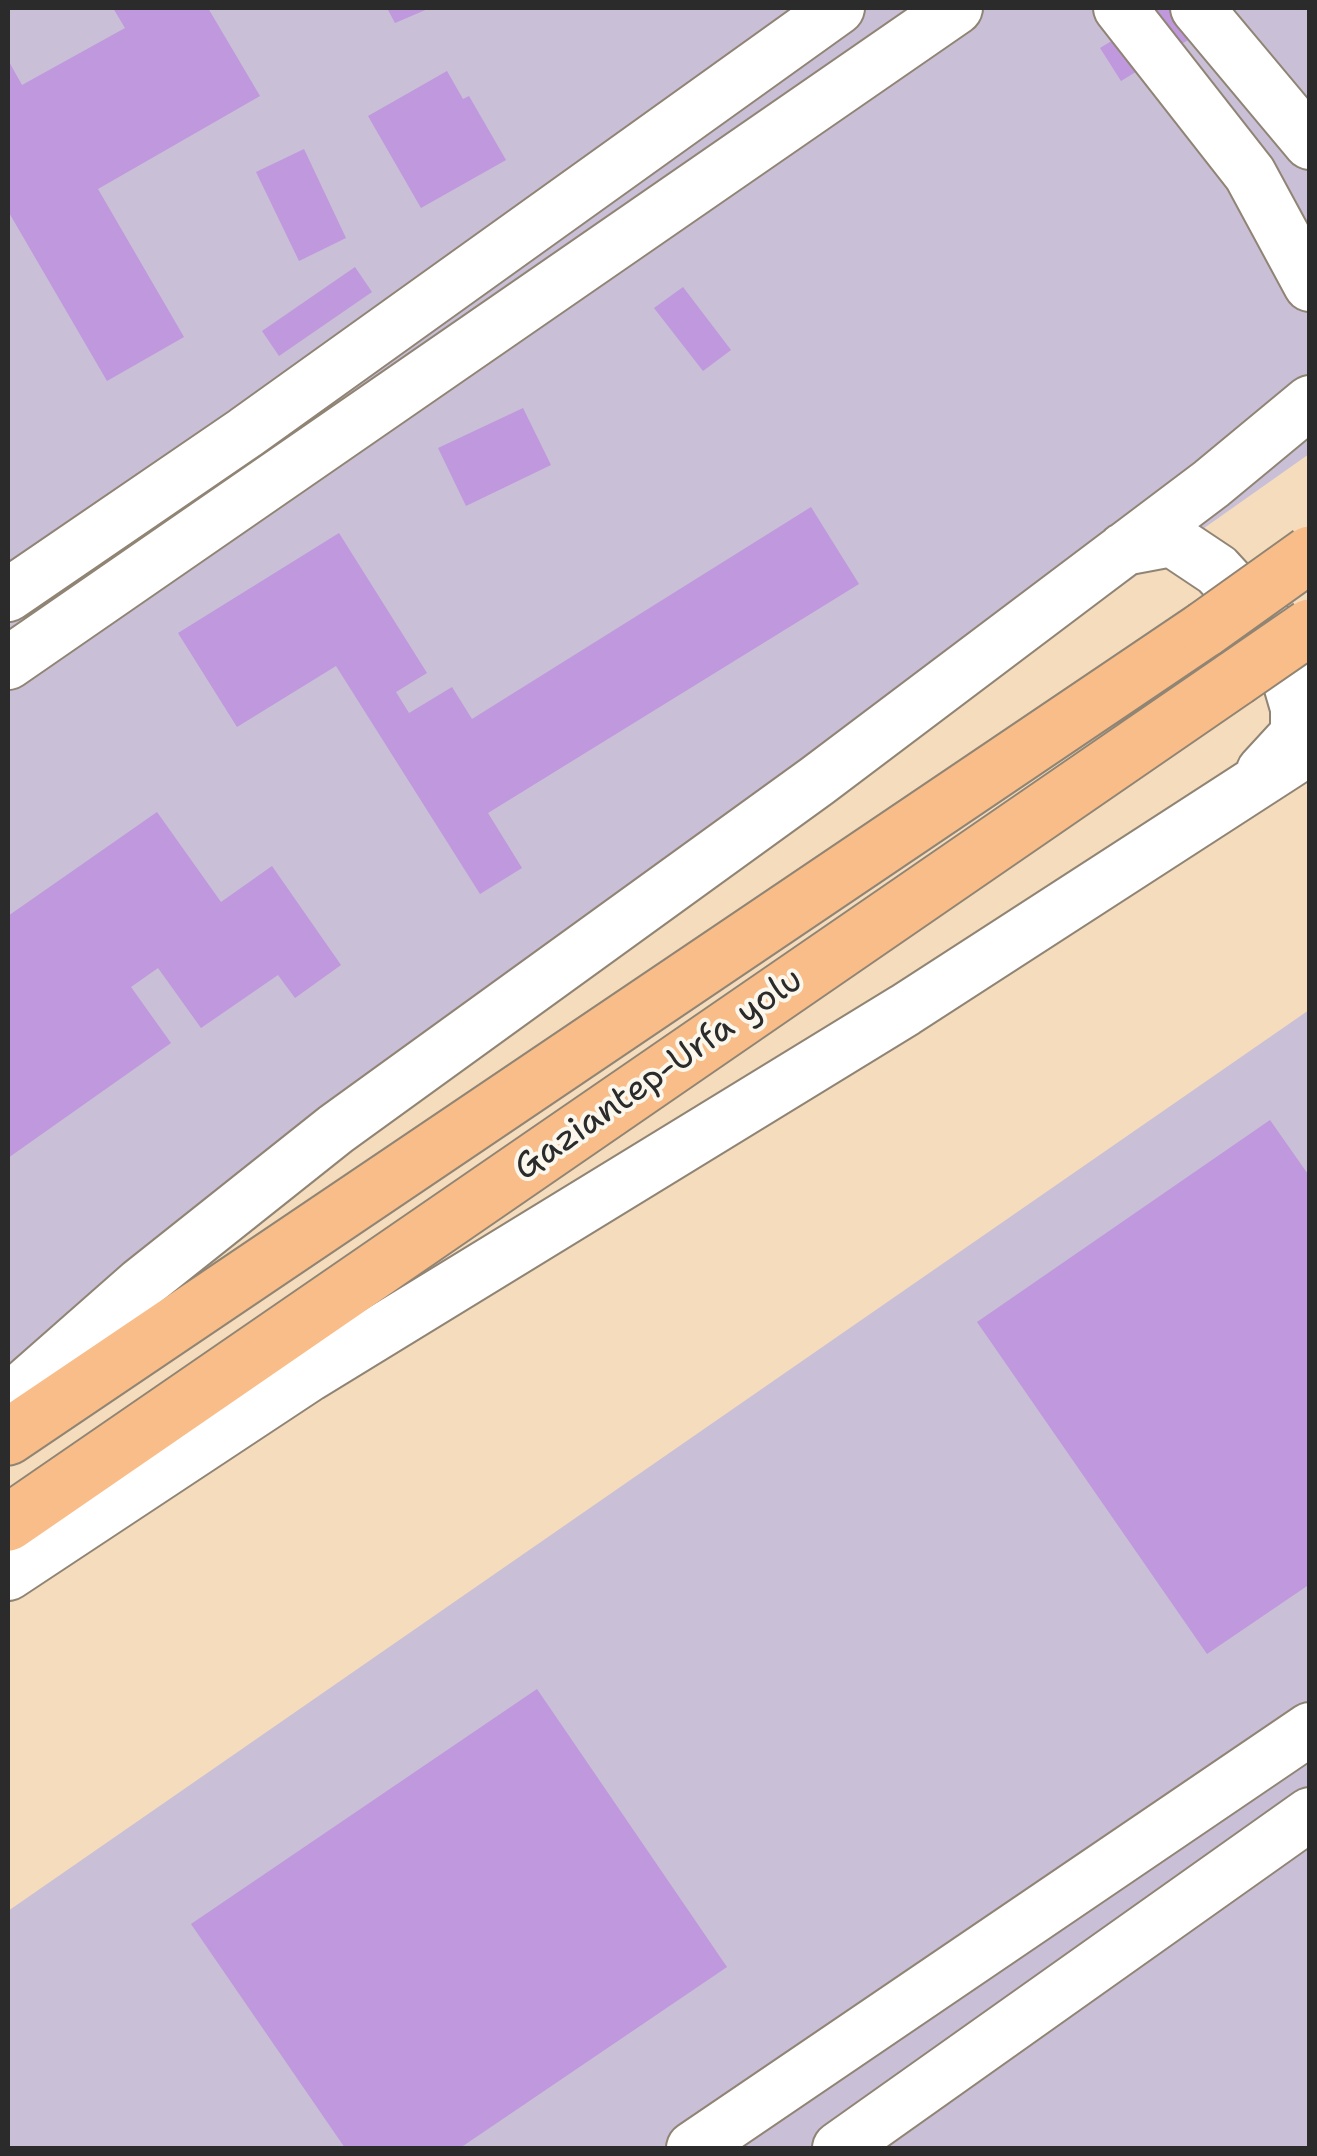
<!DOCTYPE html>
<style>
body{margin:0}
#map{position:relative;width:1317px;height:2156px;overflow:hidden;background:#f4dcbd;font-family:"Shantell Sans",sans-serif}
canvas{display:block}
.frame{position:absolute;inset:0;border:10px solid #2b2b2b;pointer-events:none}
</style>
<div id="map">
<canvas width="1317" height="2156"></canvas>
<div class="frame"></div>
</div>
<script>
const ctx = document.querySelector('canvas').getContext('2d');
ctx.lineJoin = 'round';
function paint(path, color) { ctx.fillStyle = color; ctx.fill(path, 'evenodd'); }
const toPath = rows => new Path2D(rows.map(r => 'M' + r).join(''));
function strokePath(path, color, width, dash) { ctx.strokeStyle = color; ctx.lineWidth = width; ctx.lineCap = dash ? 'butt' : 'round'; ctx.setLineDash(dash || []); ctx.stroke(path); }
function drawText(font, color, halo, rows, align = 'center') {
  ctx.font = font + ' "Shantell Sans",sans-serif'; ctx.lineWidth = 8; ctx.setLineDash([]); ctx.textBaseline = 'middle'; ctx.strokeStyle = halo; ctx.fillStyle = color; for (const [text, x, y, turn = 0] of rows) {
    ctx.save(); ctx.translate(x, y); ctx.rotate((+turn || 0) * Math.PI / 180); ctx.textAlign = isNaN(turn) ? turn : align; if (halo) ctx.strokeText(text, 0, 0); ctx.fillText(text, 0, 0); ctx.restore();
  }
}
paint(toPath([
 [8,8,1309,8,1309,454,8,1372],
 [1309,1010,1309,2148,8,2148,8,1911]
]), '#c9bfd7');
paint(toPath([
 [113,8,208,8,260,96,98,189,184,337,107,381,8,211,8,60,22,85,125,28],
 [387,8,430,8,395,23],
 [1158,8,1217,8,1224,18,1121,81,1100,48,1154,15],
 [447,71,463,99,469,96,506,160,421,208,368,116],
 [304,149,346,238,299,261,256,172],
 [355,267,372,292,279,356,262,331],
 [683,287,731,350,703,371,654,308],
 [523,408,551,465,466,506,438,448],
 [811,507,859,584,488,813,522,868,480,894,336,666,237,727,178,633,339,533,427,673,396,692,409,713,452,687,472,719],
 [157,812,221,902,272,866,341,965,295,998,278,975,201,1028,158,968,131,987,171,1043,8,1158,8,916],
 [1270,1120,1310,1177,1310,1584,1207,1654,977,1322],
 [537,1689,727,1967,460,2148,345,2148,191,1924]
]), '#c098dd');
const tertiary = toPath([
 [1120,8,1250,174,1310,285],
 [1197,8,1310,143],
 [1124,549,1172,540,1217,570,1275,633,1297,708,1297,734,1263,771],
 [8,595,245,433,838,8],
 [8,663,956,8],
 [8,1401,141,1284,336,1129,817,781,1211,484,1310,402],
 [8,1574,309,1375,905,1010,1310,748],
 [693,2148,1310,1729],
 [839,2148,1310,1814]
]);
const trunk = toPath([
 [8,1437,1205,629],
 [8,1523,1236,678]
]);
strokePath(tertiary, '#908474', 56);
strokePath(trunk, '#908474', 59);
strokePath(tertiary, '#fff', 52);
strokePath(trunk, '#f8bd88', 55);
const trunkBridge = toPath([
 [1205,629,1310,554],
 [1236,678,1310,627]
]);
strokePath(trunkBridge, '#908474', 59, []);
strokePath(trunkBridge, '#f8bd88', 55);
drawText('35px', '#2b2b2b', '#fbf7ec', [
 ["Gaziantep-Urfa yolu",659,1075,-35]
]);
</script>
